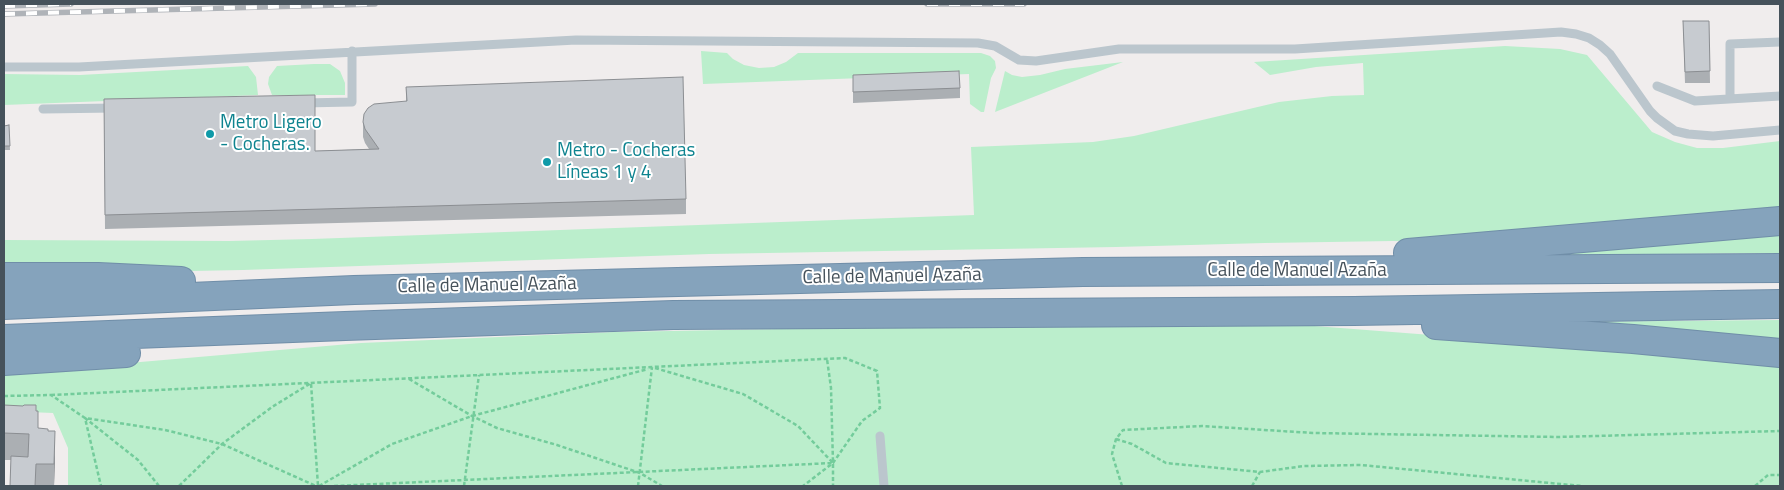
<!DOCTYPE html>
<meta charset="utf-8">
<style>
body{margin:0}
#map{position:relative;width:1784px;height:490px;overflow:hidden;background:#f0eded;font-family:"Titillium Web",sans-serif}
canvas{display:block}
.frame{position:absolute;inset:0;border:5px solid #46525b;pointer-events:none}
</style>
<div id="map">
<canvas width="1784" height="490"></canvas>
<div class="frame"></div>
</div>
<script>
const ctx = document.querySelector('canvas').getContext('2d');
ctx.lineJoin = 'round';
function paint(path, color) { ctx.fillStyle = color; ctx.fill(path, 'evenodd'); }
const toPath = rows => new Path2D(rows.map(r => 'M' + r).join(''));
function strokePath(path, color, width, dash) { ctx.strokeStyle = color; ctx.lineWidth = width; ctx.lineCap = dash ? 'butt' : 'round'; ctx.setLineDash(dash || []); ctx.stroke(path); }
function drawText(font, color, halo, rows, align = 'center') {
  ctx.font = font + ' "Titillium Web",sans-serif'; ctx.lineWidth = 4; ctx.setLineDash([]); ctx.textBaseline = 'middle'; ctx.strokeStyle = halo; ctx.fillStyle = color; for (const [text, x, y, turn = 0] of rows) {
    ctx.save(); ctx.translate(x, y); ctx.rotate((+turn || 0) * Math.PI / 180); ctx.textAlign = isNaN(turn) ? turn : align; if (halo) ctx.strokeText(text, 0, 0); ctx.fillText(text, 0, 0); ctx.restore();
  }
}
paint(toPath([
 [1505,46,1560,49,1587,55,1652,132,1675,142,1697,148,1723,148,1780,141,1780,211,1439,242,1393,241,1265,243,1116,247,709,254,243,270,139,272,4,268,4,240,229,241,312,239,974,215,971,147,1093,142,1134,136,1279,102,1332,96,1364,95,1363,63,1316,67,1270,75,1254,62],
 [701,51,727,53,733,59,744,65,759,68,774,67,786,62,798,53,981,53,990,56,995,61,996,68,991,78,984,112,981,112,970,104,969,74,703,84],
 [1123,62,995,112,1005,71,1012,75,1022,77,1040,75,1065,69],
 [314,64,330,64,340,71,345,83,345,95,272,95,268,84,269,77,277,66],
 [248,66,256,77,258,95,4,105,4,74,80,75],
 [1780,228,1780,253,1545,255],
 [1780,320,1780,347,1549,322],
 [1276,323,1780,362,1780,486,68,486,68,448,53,413,4,411,4,373,94,366,361,343,615,332,946,326]
]), '#bec');
const highway = toPath([
 [1408,253,1780,221],
 [4,277,98,277,181,281],
 [4,305,354,290,1083,272,1780,268],
 [1436,325,1633,339,1780,353],
 [4,339,345,326,673,315,1354,311,1780,304],
 [4,361,126,353]
]);
strokePath(highway, '#708ea8', 30);
strokePath(toPath([
 [655,368,743,394,798,426,833,463,831,388,827,359],
 [409,379,472,416,497,428,557,445,640,473,662,486],
 [51,395,845,358,877,371,880,408,862,421,833,463,803,486],
 [4,396,51,395,85,418,101,486],
 [1116,439,1132,444,1166,463,1260,472,1304,466,1361,465,1582,486],
 [159,486,138,460,85,418,165,430,222,444,316,486],
 [179,486,222,444,272,407,311,383,318,486],
 [319,486,392,444,472,416,648,369],
 [334,486,833,463,833,486],
 [464,486,479,375],
 [638,486,652,367],
 [1122,486,1112,454,1116,439,1123,430,1202,426,1313,433,1558,437,1780,431],
 [1252,486,1260,472],
 [1755,486,1768,475,1780,475]
]), '#73cc9b', 2.5, [4, 2.5]);
strokePath(toPath([
 [4,67,79,67,576,40,978,43,995,46,1019,60,1036,61,1119,49,1295,49,1561,32,1576,34,1589,38,1600,45,1610,54,1650,111,1657,118,1675,131,1688,134,1713,136,1780,130],
 [1657,86,1695,101,1780,96],
 [1730,99,1730,44,1780,42],
 [303,103,352,102,352,51],
 [43,109,115,108],
 [880,436,884,486]
]), '#bbc6cd', 9);
strokePath(highway, '#85a3bc', 28);
const rail = toPath([
 [927,4,1024,4],
 [4,6,71,4],
 [4,14,375,4]
]);
strokePath(rail, '#afb3b8', 5.5);
strokePath(rail, '#fff', 4, [11]);
paint(toPath([
 [1683,21,1709,21,1710,83,1685,83],
 [853,75,960,88,960,98,853,103],
 [406,87,686,199,686,214,105,229,104,99,315,151,369,149,365,143,363,137,363,122,406,101],
 [9,125,10,150,4,150,4,126],
 [4,405,36,411,38,429,48,431,55,458,54,486,10,486,11,460,4,460]
]), '#abafb3');
paint(toPath([
 [55,431,55,458,54,486,54,464]
]), '#8b8e92');
const building = toPath([
 [1683,21,1709,21,1710,71,1685,72,1683,21],
 [959,71,960,88,853,92,853,75,959,71],
 [683,77,686,199,105,215,104,99,315,95,315,151,379,149,365,129,363,122,364,114,368,108,374,104,407,101,406,87,683,77],
 [9,125,10,146,4,146,4,126,9,125],
 [4,405,23,406,24,405,36,405,36,411,38,411,38,428,48,429,48,431,55,431,54,464,36,464,35,486,10,486,11,456,28,457,29,434,4,433,4,405]
]);
paint(building, '#c7cbd0');
strokePath(building, '#8b8e92', 1);
for (const [x, y, r, color] of [
 [210,134,5,"#0f9aa8"],
 [547,162,5,"#0f9aa8"]
]) { const dot = new Path2D(); dot.arc(x, y, r, 0, 2 * Math.PI); ctx.fillStyle = color; ctx.fill(dot); strokePath(dot, '#fff', 2); }
drawText('19px', '#0d838f', '#fff', [
 ["Metro Ligero",220,123],
 ["- Cocheras.",220,145],
 ["Metro - Cocheras",557,151],
 ["Líneas 1 y 4",557,173]
], 'left');
drawText('19px', '#46525b', '#fff', [
 ["Calle de Manuel Azaña",1297,271],
 ["Calle de Manuel Azaña",892,277,-1],
 ["Calle de Manuel Azaña",487,286,-1]
]);
</script>
